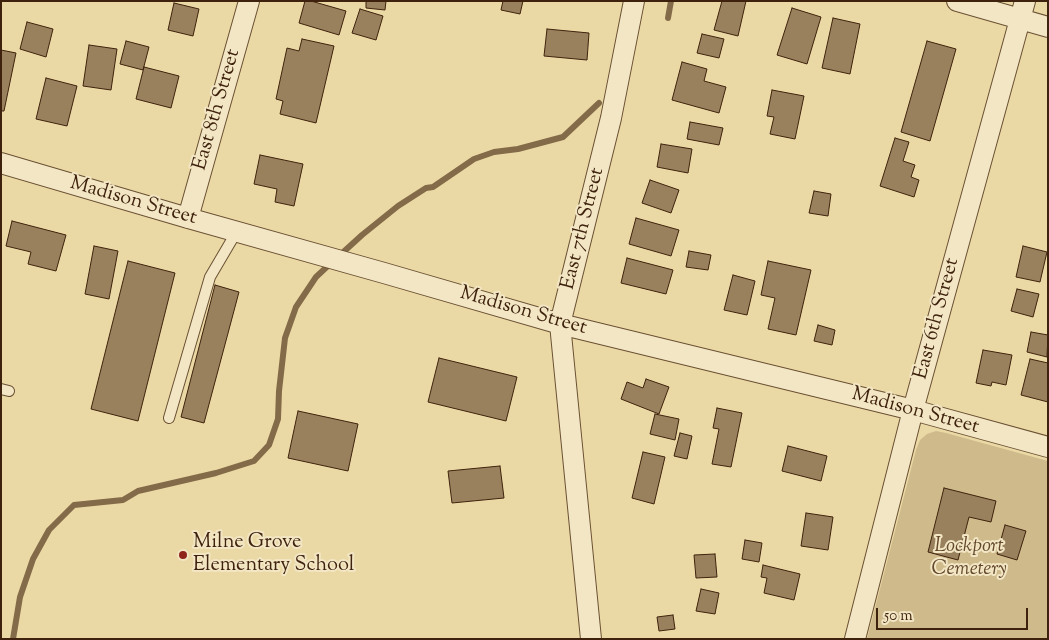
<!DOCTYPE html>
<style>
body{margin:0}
#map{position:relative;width:1049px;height:640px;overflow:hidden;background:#ebd9a5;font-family:"Sorts Mill Goudy",serif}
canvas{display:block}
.frame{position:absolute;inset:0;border:2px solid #3f220d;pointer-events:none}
.scale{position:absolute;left:876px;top:608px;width:152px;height:22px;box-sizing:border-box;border:2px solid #3f220d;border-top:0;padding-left:6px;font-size:15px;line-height:18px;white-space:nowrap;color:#3f220d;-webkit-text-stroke:4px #f2e6c4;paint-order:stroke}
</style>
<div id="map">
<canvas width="1049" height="640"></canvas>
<div class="frame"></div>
<div class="scale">50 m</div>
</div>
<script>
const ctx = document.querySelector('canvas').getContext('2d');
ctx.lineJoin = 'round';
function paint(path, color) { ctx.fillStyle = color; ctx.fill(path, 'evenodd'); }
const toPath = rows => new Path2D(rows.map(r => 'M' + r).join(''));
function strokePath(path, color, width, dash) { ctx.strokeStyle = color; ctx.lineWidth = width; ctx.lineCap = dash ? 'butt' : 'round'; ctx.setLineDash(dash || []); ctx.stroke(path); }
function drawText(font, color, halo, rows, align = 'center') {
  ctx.font = font + ' "Sorts Mill Goudy",serif'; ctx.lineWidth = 4; ctx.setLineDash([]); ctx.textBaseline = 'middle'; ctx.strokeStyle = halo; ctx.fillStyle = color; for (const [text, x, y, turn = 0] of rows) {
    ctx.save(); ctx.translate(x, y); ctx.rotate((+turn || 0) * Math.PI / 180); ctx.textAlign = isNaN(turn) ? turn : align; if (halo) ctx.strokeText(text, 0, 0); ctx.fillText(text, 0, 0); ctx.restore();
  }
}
paint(toPath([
 [936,431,946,433,1048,461,1048,639,867,639,916,450,920,440,927,434]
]), '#ceba8b');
strokePath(toPath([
 [668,18,671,1],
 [339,256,362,235,398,206,426,188,433,187,474,159,494,152,518,149,563,137,599,103],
 [13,639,20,597,33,559,49,530,74,505,123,500,138,491,216,473,254,461,269,445,278,419,279,391,285,338,296,307,316,277,331,263]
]), '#836b49', 6);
const building = toPath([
 [305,1,311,1,346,11,339,35,299,23,305,1],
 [366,1,386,1,385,10,366,8,366,1],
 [503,1,523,1,520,14,501,10,503,1],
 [722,1,746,1,738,36,714,30,722,1],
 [174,3,199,9,193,36,168,30,174,3],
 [792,8,821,17,807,64,777,55,792,8],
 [360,9,383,16,376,40,352,33,360,9],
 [833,18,860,24,850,74,822,68,833,18],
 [27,22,53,29,46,57,20,49,27,22],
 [547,29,589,33,587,60,544,56,547,29],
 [702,34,724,39,719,58,697,53,702,34],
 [302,39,334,46,316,123,280,114,283,101,276,99,287,48,299,51,302,39],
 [126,41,149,47,143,70,120,64,126,41],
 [927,41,956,49,930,141,901,132,927,41],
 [89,45,117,49,111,90,83,86,89,45],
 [1,50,16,53,4,111,1,111,1,50],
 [682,62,707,69,704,81,726,87,719,113,672,100,682,62],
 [144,67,179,76,171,108,136,99,144,67],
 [46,78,77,86,67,126,36,119,46,78],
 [772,90,804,96,795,139,770,134,774,117,767,116,772,90],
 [690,122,723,128,719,145,687,139,690,122],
 [895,138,909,142,903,161,915,165,911,177,919,180,914,197,880,186,895,138],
 [661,144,692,149,688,173,657,167,661,144],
 [260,155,303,164,294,206,275,202,277,189,254,184,260,155],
 [650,180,679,190,671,213,642,203,650,180],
 [814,191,831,194,828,216,809,213,814,191],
 [636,218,679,230,671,256,629,244,636,218],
 [12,221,66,235,56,271,28,264,31,252,6,246,12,221],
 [94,246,118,251,109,299,85,294,94,246],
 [1023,246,1047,252,1040,282,1016,277,1023,246],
 [689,251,711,255,708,270,686,267,689,251],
 [627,258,673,270,666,294,621,283,627,258],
 [128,261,175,273,138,421,91,409,128,261],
 [768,261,811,270,796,335,768,329,775,298,761,295,768,261],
 [733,275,755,281,747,315,724,310,733,275],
 [215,285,239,292,204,423,181,417,215,285],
 [1017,289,1039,294,1033,317,1011,311,1017,289],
 [818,325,835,330,832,345,814,341,818,325],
 [1031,332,1048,335,1047,357,1027,352,1031,332],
 [983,350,1012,355,1006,385,992,382,991,386,976,383,983,350],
 [439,358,517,377,506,421,428,402,439,358],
 [1030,359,1048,363,1048,402,1021,395,1030,359],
 [646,379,669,387,659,414,621,399,627,382,643,388,646,379],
 [717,408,742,413,731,467,712,464,719,429,713,428,717,408],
 [298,411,358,424,348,471,288,458,298,411],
 [655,414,679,419,675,440,650,434,655,414],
 [680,433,692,436,687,459,674,456,680,433],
 [788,446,827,456,821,481,782,471,788,446],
 [643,452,665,457,654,504,632,498,643,452],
 [500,466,504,498,452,503,448,471,500,466],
 [944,488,996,501,991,522,969,517,958,560,928,552,944,488],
 [806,513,833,517,828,550,801,546,806,513],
 [1005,525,1026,531,1017,560,997,554,1005,525],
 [745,540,762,543,759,562,742,559,745,540],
 [715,554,717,577,696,578,694,555,715,554],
 [763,565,800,574,794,600,764,593,767,578,761,577,763,565],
 [701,589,719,593,715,614,696,611,701,589],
 [673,615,675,629,659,631,657,617,673,615]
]);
paint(building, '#98815c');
strokePath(building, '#3f220d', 1);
const service = toPath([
 [1,389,9,391],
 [169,418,210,277,237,231]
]);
const minor = toPath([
 [957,1,1048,27],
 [1,163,188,218,384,273,560,324,913,410,1048,447],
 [188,218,249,1],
 [591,639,560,324,611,118,634,1],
 [855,639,913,410,1025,1]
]);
strokePath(service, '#6a5033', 12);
strokePath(minor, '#6a5033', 22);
strokePath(service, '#f2e6c4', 10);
strokePath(minor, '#f2e6c4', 20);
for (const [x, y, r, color] of [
 [183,555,5,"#8f2418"]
]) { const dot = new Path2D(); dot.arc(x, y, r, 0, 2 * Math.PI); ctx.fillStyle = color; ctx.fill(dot); strokePath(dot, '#f2e6c4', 2); }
drawText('20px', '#3f220d', '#f2e6c4', [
 ["East 8th Street",218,110,-74],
 ["Madison Street",133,202,16],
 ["East 7th Street",584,229,-76],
 ["Madison Street",523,312,16],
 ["East 6th Street",938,319,-75],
 ["Madison Street",915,412,15]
]);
drawText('20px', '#3f220d', '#f2e6c4', [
 ["Milne Grove",193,544],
 ["Elementary School",193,567]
], 'left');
drawText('italic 20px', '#63482c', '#f2e6c4', [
 ["Lockport",969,548],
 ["Cemetery",969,571]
]);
</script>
